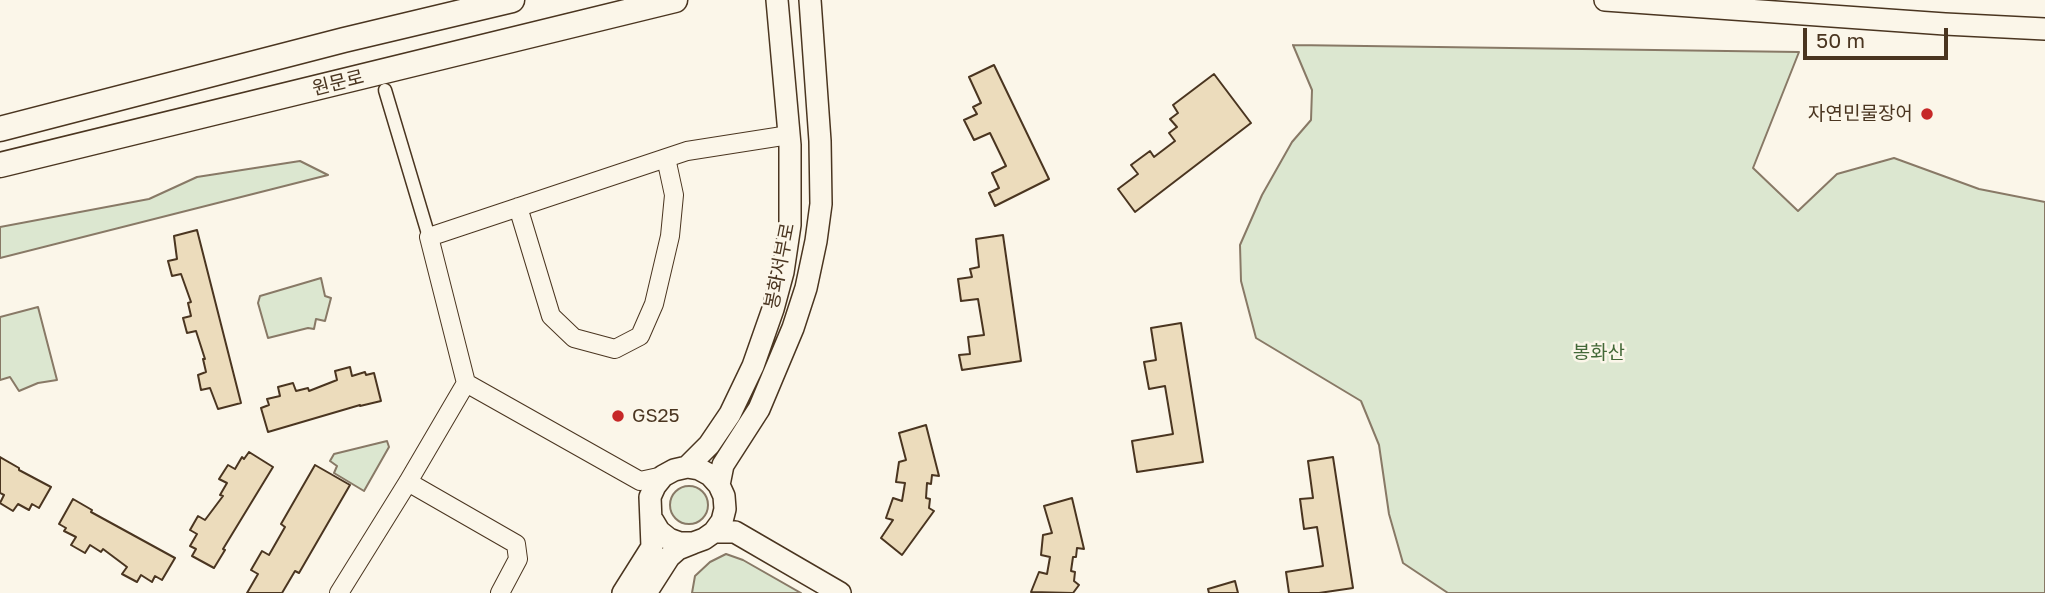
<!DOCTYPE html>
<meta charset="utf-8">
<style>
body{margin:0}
#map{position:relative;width:2045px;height:593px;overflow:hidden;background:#fbf6e9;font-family:"Golos Text",sans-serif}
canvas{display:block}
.scale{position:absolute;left:1803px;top:28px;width:145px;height:32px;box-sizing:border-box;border:4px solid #4a3520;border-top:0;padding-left:9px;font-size:21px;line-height:24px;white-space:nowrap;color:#4a3520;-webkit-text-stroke:5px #fbf6e9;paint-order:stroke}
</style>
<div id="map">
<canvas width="2045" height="593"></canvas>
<div class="scale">50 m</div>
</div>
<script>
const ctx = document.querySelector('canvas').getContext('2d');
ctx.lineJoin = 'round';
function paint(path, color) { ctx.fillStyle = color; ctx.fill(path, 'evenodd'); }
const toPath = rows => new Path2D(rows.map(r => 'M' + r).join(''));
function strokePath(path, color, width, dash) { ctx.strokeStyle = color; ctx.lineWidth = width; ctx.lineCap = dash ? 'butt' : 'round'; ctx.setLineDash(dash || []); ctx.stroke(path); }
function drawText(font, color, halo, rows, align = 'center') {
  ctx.font = font + ' "Golos Text","Noto Sans KR",sans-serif'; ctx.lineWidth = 5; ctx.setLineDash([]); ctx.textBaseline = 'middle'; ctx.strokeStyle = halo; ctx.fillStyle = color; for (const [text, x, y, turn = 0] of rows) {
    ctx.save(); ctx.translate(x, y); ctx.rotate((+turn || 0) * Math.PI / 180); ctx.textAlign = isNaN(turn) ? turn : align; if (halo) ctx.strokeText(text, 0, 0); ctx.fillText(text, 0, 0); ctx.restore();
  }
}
const green = toPath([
 [1293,45,1799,52,1753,168,1798,211,1837,174,1894,158,1979,189,2045,202,2045,593,1448,593,1403,563,1389,514,1379,445,1361,401,1256,338,1241,281,1240,245,1262,195,1292,142,1311,120,1312,90,1293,45],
 [300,161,328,175,0,258,0,227,149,199,197,177,300,161],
 [321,278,325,296,331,298,325,321,316,319,314,329,308,328,268,338,258,303,260,296,321,278],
 [38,307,57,380,38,383,19,391,10,377,0,380,0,317,38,307],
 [387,441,389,447,364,491,334,473,337,466,330,461,334,454,387,441],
 '670 505a19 19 0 1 1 38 0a19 19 0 1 1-38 0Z',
 [726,554,743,560,801,593,692,593,695,576,710,562,726,554]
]);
paint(green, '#dce7d0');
strokePath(green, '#887966', 2);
const building = toPath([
 [994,65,1049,179,995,206,989,193,999,188,992,173,1006,166,990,133,974,140,964,120,977,114,973,107,981,103,969,77,994,65],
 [1214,74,1251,123,1135,212,1118,189,1138,174,1131,165,1150,151,1154,157,1175,141,1169,133,1177,127,1170,119,1178,113,1173,105,1214,74],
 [197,230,241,403,218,409,210,388,201,390,198,375,206,372,203,359,205,359,196,331,187,333,183,318,191,316,188,303,191,302,181,274,172,276,168,261,177,259,174,236,197,230],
 [1003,235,1021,361,962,370,959,355,970,354,968,337,984,335,978,299,961,301,958,279,972,277,970,269,979,267,976,239,1003,235],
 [1181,323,1203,462,1137,472,1132,441,1173,434,1165,386,1149,389,1144,362,1156,360,1151,328,1181,323],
 [350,367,352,376,365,372,366,375,374,373,381,401,360,406,360,405,268,432,261,408,269,405,267,399,280,396,278,387,293,383,296,391,308,388,309,391,337,380,335,371,350,367],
 [926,425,939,476,932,475,931,484,927,483,926,498,930,499,929,508,934,511,902,555,881,538,893,520,886,518,893,498,902,501,905,483,896,482,899,462,906,460,899,433,926,425],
 [249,452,273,467,223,549,225,550,214,568,192,556,196,549,190,546,197,534,190,530,198,516,205,520,223,496,220,495,227,483,219,479,228,465,235,469,242,457,244,459,249,452],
 [0,457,19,468,19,470,51,487,39,508,32,504,29,510,18,504,13,511,0,503,4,495,0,493,0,457],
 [1333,457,1353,588,1319,593,1289,593,1286,572,1323,566,1317,527,1304,529,1300,499,1313,498,1308,461,1333,457],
 [315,465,350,485,299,573,295,571,282,593,247,593,258,574,251,570,262,551,269,555,285,527,281,524,315,465],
 [1072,498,1084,549,1077,548,1076,557,1073,557,1071,571,1075,572,1074,581,1079,585,1073,593,1031,592,1039,572,1047,574,1050,557,1041,555,1043,535,1052,533,1044,506,1072,498],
 [73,499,92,510,91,512,175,558,162,580,155,576,152,582,141,575,137,582,122,574,127,567,103,549,101,552,90,545,85,553,71,545,76,537,64,531,66,528,59,524,73,499],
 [1235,581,1238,593,1209,593,1208,589,1235,581]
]);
paint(building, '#ecdcbc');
strokePath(building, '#4a3520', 2);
const pedestrian = toPath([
 [385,90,429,237]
]);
const minor = toPath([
 [518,207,551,316,574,338,615,349,640,336,654,304,670,236,674,195,666,158],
 [466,383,640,481,663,476],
 [408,482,516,544,518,559,500,593],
 [339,593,408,482,466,383,429,237,687,151,789,135]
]);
const tertiary = toPath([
 [1605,0,1945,24,2045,29],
 [687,467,709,445,730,414,753,366,773,309,783,272,790,225,790,145,777,0],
 [719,485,723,465,759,409,793,328,806,288,816,241,821,204,820,141,810,0],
 [714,532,735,532,840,593],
 [623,593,652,547,650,497,655,486,663,476,674,470,687,467,699,469,710,475,719,485,724,496,725,509,722,521,714,532,704,539,693,543,680,543,669,539,659,531,653,521],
 [646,593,669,557,678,549,693,543]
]);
const secondary = toPath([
 [0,129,344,40,512,0],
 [0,165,675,0]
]);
strokePath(pedestrian, '#4a3520', 15);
strokePath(minor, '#4a3520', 20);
strokePath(tertiary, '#4a3520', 24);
strokePath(secondary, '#4a3520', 27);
strokePath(pedestrian, '#fbf6e9', 12);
strokePath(minor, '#fbf6e9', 18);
strokePath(tertiary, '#fbf6e9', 21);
strokePath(secondary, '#fbf6e9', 24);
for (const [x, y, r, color] of [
 [1927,114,7,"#c62828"],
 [618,416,7,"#c62828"]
]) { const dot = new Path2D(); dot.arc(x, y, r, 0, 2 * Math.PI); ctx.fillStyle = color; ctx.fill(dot); strokePath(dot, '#fbf6e9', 2.5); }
drawText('19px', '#4a3520', '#fbf6e9', [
 ["원문로",338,83,-14],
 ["봉화서부로",780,266,-79]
]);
drawText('19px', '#4a3520', '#fbf6e9', [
 ["자연민물장어",1913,114],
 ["GS25",632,416,"left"]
], 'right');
drawText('19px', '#436837', '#fbf6e9', [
 ["봉화산",1599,353]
]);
</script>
